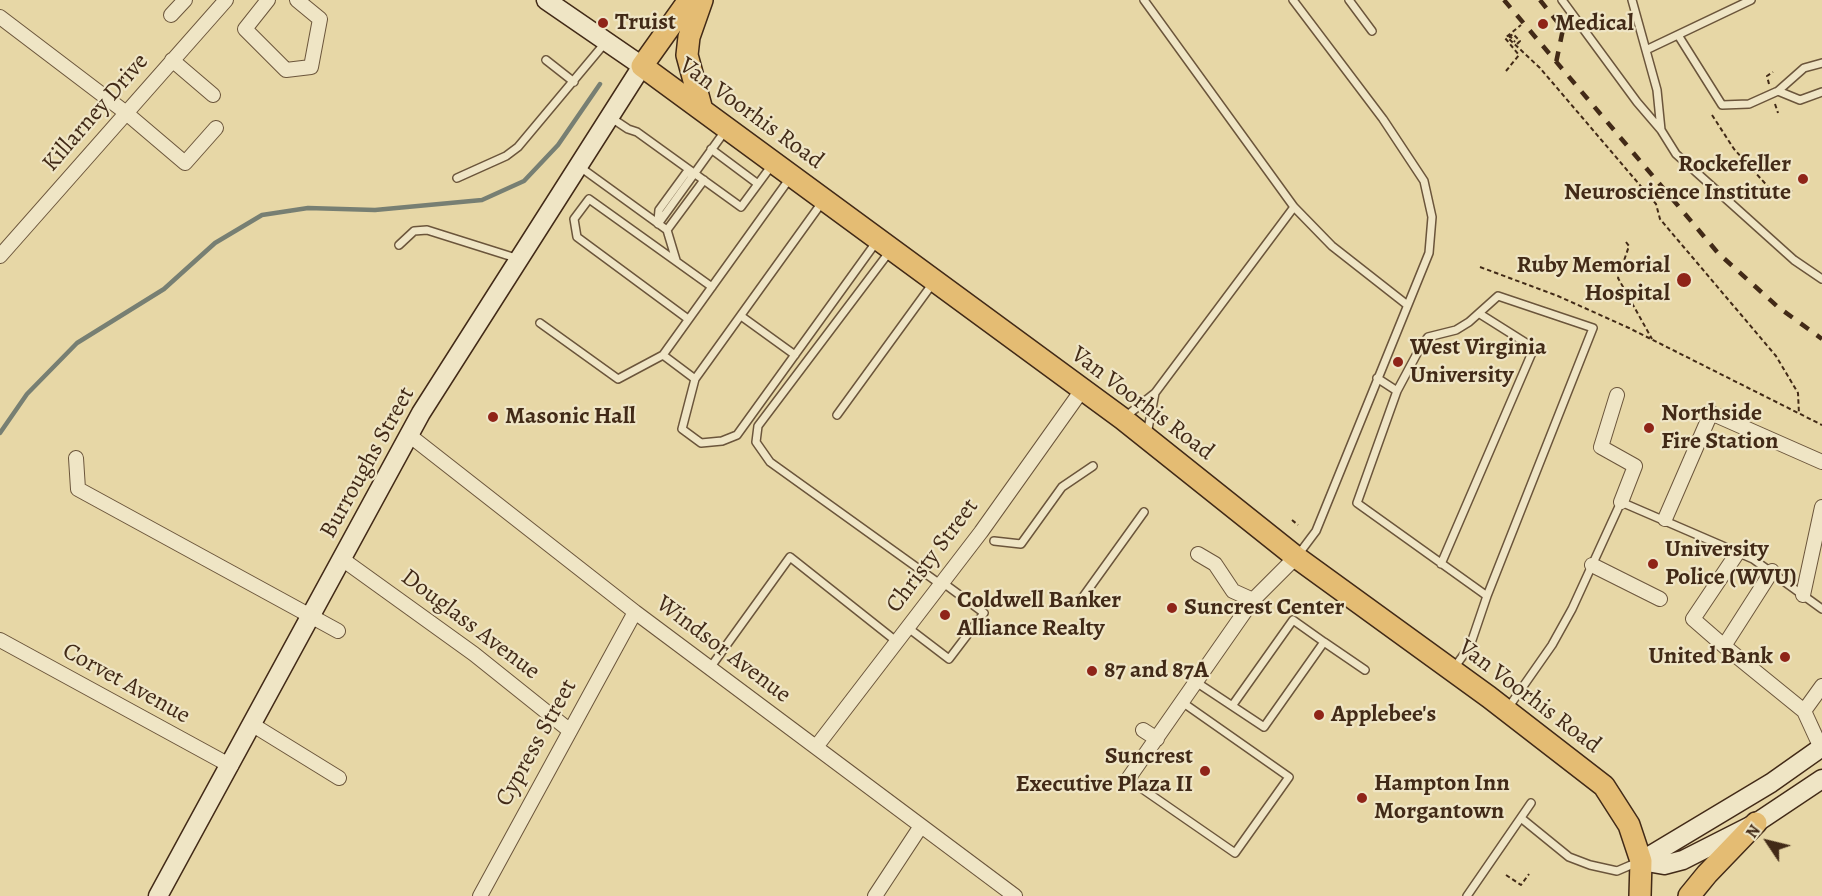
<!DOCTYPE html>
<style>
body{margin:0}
#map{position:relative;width:1822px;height:896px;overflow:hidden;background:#e7d7a6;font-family:Alegreya,serif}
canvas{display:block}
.north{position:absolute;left:1738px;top:812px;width:60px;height:60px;-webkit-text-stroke:4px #efe5c5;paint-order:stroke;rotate:305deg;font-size:16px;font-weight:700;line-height:24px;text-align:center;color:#422a17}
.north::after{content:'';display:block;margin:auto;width:21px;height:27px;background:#422a17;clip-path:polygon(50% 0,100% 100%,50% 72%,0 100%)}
</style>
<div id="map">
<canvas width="1822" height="896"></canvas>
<div class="north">N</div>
</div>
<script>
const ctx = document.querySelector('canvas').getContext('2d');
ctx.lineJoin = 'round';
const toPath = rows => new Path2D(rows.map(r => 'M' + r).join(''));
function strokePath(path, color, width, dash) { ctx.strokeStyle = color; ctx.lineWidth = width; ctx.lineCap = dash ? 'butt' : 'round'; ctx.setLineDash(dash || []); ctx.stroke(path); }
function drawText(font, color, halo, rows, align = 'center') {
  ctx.font = font + ' Alegreya,serif'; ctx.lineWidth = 4.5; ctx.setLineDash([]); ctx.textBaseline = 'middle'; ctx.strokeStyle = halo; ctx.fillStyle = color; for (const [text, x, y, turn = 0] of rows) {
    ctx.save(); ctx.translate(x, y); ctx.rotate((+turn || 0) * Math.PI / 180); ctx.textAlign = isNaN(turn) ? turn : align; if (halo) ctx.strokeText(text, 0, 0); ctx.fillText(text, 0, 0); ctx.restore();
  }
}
strokePath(toPath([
 [0,433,27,394,77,343,164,289,215,243,262,215,308,208,375,210,482,200,524,181,558,145,600,84]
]), '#777f73', 4.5);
const lane = toPath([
 [1144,0,1294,207,1332,246,1406,304],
 [1293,0,1383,119,1424,181,1432,217,1429,253,1316,531,1298,555],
 [1349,0,1372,31],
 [1562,0,1637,102,1661,130,1676,154,1794,260,1822,279],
 [1632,0,1657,90,1661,130],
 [1678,35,1722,105,1749,104,1778,91,1804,68,1822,63],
 [1646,50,1751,0],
 [546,60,574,82],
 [1778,91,1800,100,1822,92],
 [610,117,628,129,637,132,741,207,772,165],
 [711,149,758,184],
 [580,167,667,230,676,260],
 [457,178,506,156,518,147,605,43],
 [790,178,663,355,695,379,823,201],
 [658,221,659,210,686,173,695,173],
 [658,224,725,131],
 [667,230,704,180],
 [399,245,414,231,427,230,519,259],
 [890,251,758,426,756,442,770,462,940,584],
 [741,316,795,355],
 [688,319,577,237,574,219,589,199,712,287],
 [540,323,618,379,663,355],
 [1377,378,1397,391],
 [695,379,682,429,701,443,722,441,737,435,877,241],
 [837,415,933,283],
 [1125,417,1155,393,1294,207],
 [1147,434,1155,393],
 [994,541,1021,544,1062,487,1093,466],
 [1441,564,1534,348,1480,314],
 [1080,601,1144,512],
 [907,627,949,659,984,613,942,582],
 [1324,642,1365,670],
 [710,668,790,557,896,641],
 [1454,668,1470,646,1487,596,1593,328,1498,296,1469,322,1456,330,1428,337,1420,348,1397,391,1357,503,1487,596],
 [1196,682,1264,727,1324,642,1293,620,1232,706],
 [1508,708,1552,645,1572,609,1621,502,1753,559,1822,609],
 [1128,779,1235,853,1289,777,1182,702],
 [1521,818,1569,857,1590,865,1617,871,1638,862],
 [1467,896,1531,803]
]);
const street = toPath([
 [268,0,245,29,286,70,311,67,320,19,297,0],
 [171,15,185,0],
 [0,17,125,112,185,163,216,128],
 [172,60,213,95],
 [0,256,226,0],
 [1617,395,1601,447,1635,466,1621,502],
 [409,435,635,612,1015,896],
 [76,458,78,489,338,631],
 [1665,519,1711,413,1822,462],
 [1198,554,1215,564,1233,591,1253,600],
 [342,559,474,654,569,730],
 [1592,565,1660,599],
 [1772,571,1724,646,1804,711],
 [1803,595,1822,507],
 [0,640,231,766],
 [1724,646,1693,619,1738,552],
 [253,725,339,778],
 [1143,730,1157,739],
 [816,747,981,532,1082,390],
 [1821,748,1804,711,1822,686],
 [1128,779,1253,600,1296,557],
 [480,896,635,612],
 [875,896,921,826]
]);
const secondary = toPath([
 [1641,861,1771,783,1822,747],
 [1641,861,1664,865,1683,860,1756,823,1822,779],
 [158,896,421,413,642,66,546,0]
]);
const primary = toPath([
 [689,0,642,66,1123,419,1296,557,1489,697,1604,786,1629,825,1641,861,1640,896],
 [702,0,689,37,687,55,702,110],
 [1689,896,1707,874,1756,823]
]);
strokePath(lane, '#6b553b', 10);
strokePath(street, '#6b553b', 16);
strokePath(secondary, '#422a17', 21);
strokePath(primary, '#422a17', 24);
strokePath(toPath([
 [1517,44,1520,41,1513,34,1508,38,1540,68,1656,204,1660,219,1776,356,1798,393,1799,414],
 [1506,71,1519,55,1505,38,1521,25],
 [1769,84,1767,76,1773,72],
 [1775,104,1778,113],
 [1712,115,1734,149,1771,190,1794,191],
 [1626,242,1629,246,1618,278,1652,339],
 [1480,267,1558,296,1629,328,1822,425],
 [1292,520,1298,525],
 [1506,875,1521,885,1529,874]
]), '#422a17', 2, [4.5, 3]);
strokePath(lane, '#efe5c5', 7);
strokePath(street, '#efe5c5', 14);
strokePath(secondary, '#efe5c5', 18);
strokePath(primary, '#e4bc73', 21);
strokePath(toPath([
 [1504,0,1718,253,1778,307,1822,339],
 [1540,0,1563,29,1556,63]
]), '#422a17', 4.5, [10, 10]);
strokePath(toPath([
 [1509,35,1515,42]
]), '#422a17', 2, [4.5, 3]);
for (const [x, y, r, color] of [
 [603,23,6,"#8f2418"],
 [1543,24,6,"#8f2418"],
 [1803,179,6,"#8f2418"],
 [1684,280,8,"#8f2418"],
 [1398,362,6,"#8f2418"],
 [493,417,6,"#8f2418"],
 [1649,428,6,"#8f2418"],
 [1653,564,6,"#8f2418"],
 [1172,608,6,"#8f2418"],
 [945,615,6,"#8f2418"],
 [1785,657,6,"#8f2418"],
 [1092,671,6,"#8f2418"],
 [1319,715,6,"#8f2418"],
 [1205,771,6,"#8f2418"],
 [1362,798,6,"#8f2418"]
]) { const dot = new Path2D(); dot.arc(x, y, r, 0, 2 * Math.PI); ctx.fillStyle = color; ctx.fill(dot); strokePath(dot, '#efe5c5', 2); }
drawText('bold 24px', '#422a17', '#efe5c5', [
 ["Truist",615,23],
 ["Medical",1555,24],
 ["Rockefeller",1791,165,"right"],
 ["Neuroscience Institute",1791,193,"right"],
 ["Ruby Memorial",1670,266,"right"],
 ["Hospital",1670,294,"right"],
 ["West Virginia",1410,348],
 ["University",1410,376],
 ["Northside",1661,414],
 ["Fire Station",1661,442],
 ["Masonic Hall",505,417],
 ["University",1665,550],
 ["Police (WVU)",1665,578],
 ["Coldwell Banker",957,601],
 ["Alliance Realty",957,629],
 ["Suncrest Center",1184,608],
 ["United Bank",1773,657,"right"],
 ["87 and 87A",1104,671],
 ["Applebee's",1331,715],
 ["Suncrest",1193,757,"right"],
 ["Executive Plaza II",1193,785,"right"],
 ["Hampton Inn",1374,784],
 ["Morgantown",1374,812]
], 'left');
drawText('24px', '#422a17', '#efe5c5', [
 ["Killarney Drive",96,113,-49],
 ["Van Voorhis Road",751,114,36],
 ["Van Voorhis Road",1142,404,37],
 ["Burroughs Street",368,463,-61],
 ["Christy Street",933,556,-53],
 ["Douglass Avenue",470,625,37],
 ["Windsor Avenue",723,650,37],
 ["Corvet Avenue",126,684,29],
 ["Van Voorhis Road",1529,697,37],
 ["Cypress Street",537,743,-61]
]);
</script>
